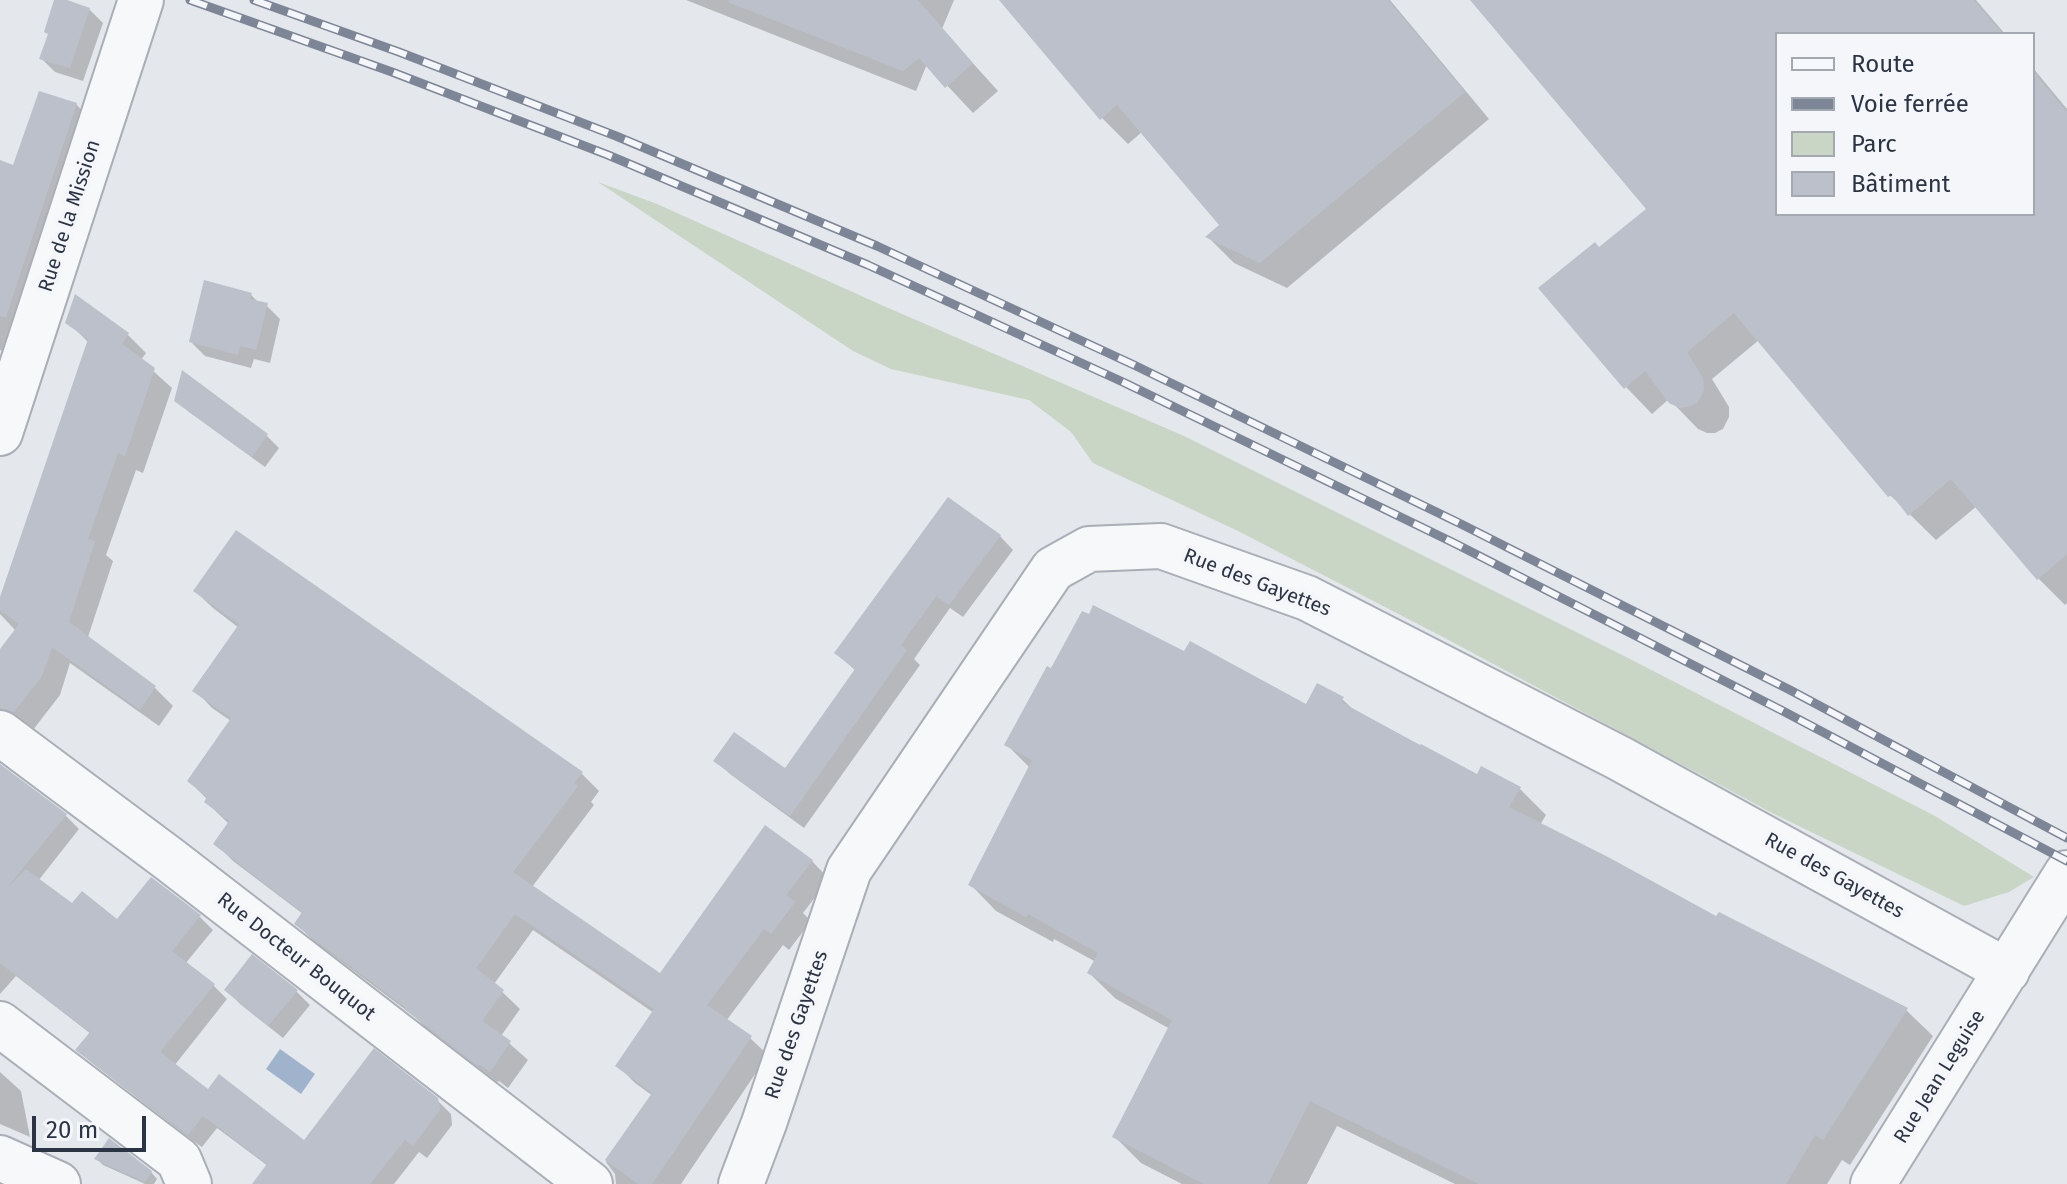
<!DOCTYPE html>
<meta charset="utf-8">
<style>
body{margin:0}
#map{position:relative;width:2067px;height:1184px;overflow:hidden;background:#e4e7ec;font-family:"Fira Sans",sans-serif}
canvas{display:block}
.legend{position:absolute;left:1775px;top:32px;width:260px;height:184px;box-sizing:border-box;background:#f4f6f9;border:2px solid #a4a8b1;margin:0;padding:10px 14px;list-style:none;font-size:24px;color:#2b3445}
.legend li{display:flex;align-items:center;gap:16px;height:40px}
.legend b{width:40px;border:2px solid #a4a8b1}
.scale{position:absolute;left:32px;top:1116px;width:114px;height:36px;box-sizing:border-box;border:4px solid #2b3445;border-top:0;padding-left:10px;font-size:24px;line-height:28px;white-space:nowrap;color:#2b3445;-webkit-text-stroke:6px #f4f6f9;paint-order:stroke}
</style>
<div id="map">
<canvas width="2067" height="1184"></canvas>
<ul class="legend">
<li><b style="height:10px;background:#f7f8fa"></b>Route</li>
<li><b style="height:10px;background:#7d8696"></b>Voie ferrée</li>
<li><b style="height:22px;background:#c9d6c5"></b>Parc</li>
<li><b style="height:22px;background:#bbc0ca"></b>Bâtiment</li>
</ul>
<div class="scale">20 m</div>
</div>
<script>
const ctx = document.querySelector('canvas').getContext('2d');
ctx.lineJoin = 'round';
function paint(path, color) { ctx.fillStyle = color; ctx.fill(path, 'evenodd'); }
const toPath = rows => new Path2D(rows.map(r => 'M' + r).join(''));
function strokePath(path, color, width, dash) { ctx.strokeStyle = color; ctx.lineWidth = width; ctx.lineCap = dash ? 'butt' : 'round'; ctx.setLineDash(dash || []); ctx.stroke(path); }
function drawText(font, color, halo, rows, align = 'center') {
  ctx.font = font + ' "Fira Sans",sans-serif'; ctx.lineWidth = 8; ctx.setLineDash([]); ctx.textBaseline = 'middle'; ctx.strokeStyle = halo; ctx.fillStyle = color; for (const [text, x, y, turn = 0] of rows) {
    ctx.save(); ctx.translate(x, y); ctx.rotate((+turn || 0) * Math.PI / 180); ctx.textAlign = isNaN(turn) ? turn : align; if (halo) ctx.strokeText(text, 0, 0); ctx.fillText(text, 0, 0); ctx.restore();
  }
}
paint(toPath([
 [598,182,657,204,886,307,1184,436,1628,658,1935,816,2034,877,2009,892,1964,906,1774,814,1441,636,1238,531,1093,463,1071,432,1029,400,891,369,853,351]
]), '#c9d6c5');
paint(toPath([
 [280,1049,315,1074,301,1094,266,1069]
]), '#9fb4cc');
paint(toPath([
 [56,0,89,9,103,23,83,81,55,72,41,58,49,35],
 [686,0,954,0,942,29,998,91,973,113,927,64,916,91],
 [1002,0,1390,0,1489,119,1287,288,1234,263,1208,237,1222,226,1142,132,1128,144,1102,118],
 [1472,0,1976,0,2005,34,1777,34,1777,214,2033,214,2033,68,2067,109,2067,603,2065,605,2039,579,1977,506,1936,540,1890,495,1759,340,1712,379,1729,407,1729,417,1723,429,1715,433,1707,433,1698,429,1669,399,1652,414,1626,387,1599,250,1649,209],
 [76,104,88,117,9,353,0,350,0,165,14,167],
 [251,295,259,303,266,305,280,319,270,363,254,359,251,368,205,356,191,342],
 [68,322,128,335,146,353,141,360,172,388,143,473,136,470,106,555,113,561,88,637,155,688,173,706,159,726,70,663,60,695,33,730,0,715,0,653,16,631,0,614,0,603,89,343],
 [183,374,267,436,279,448,265,467,189,412,176,400],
 [1000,536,1013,550,963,617,950,608,914,659,920,665,804,828,730,774,716,761,785,770,856,671,836,653],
 [195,591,581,773,599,791,591,802,594,805,532,887,660,975,765,828,812,861,829,879,803,913,811,921,789,950,783,945,726,1021,750,1038,768,1055,681,1184,616,1184,615,1174,606,1162,653,1096,635,1083,618,1066,654,1013,533,930,494,984,520,1009,501,1036,528,1060,508,1088,499,1081,497,1082,424,1026,415,1017,314,941,296,924,303,914,233,861,216,844,229,824,206,802,208,800,189,781,231,721,212,708,195,690,239,628,213,608],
 [1185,654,1307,706,1342,699,1356,712,1478,777,1520,789,1546,815,1540,825,1717,919,1906,1010,1933,1036,1850,1165,1842,1160,1827,1184,1455,1184,1337,1126,1307,1184,1182,1184,1141,1163,1115,1137,1170,1029,1116,999,1089,973,1096,962,1054,939,1053,942,996,911,970,884,1030,768,1007,745],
 [0,772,65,815,79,829,38,881,72,906,118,921,200,917,213,930,185,964,214,986,227,999,174,1066,208,1092,304,1142,436,1099,451,1114,452,1125,427,1158,419,1152,394,1184,255,1184,268,1166,217,1128,202,1147,196,1143,92,1063,78,1050,91,1034,16,976,0,994],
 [227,990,296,991,310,1005,283,1038,240,1004],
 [0,1072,21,1091,30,1137,0,1124],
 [97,1159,151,1172,157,1179,154,1184,145,1184,103,1165]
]), '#0003');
paint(toPath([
 [54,0,67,0,90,8,70,68,39,59,48,34,44,32],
 [729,0,918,0,973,63,945,88,919,58,903,71,728,2],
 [999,0,1388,0,1465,92,1260,263,1205,237,1219,225,1117,105,1100,120],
 [1470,0,1974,0,2003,34,1777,34,1777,214,2033,214,2033,71,2067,112,2067,554,2037,580,1951,479,1908,516,1892,495,1888,497,1734,313,1687,352,1703,378,1704,390,1697,403,1688,407,1679,408,1669,403,1645,371,1624,389,1538,288,1595,242,1599,247,1646,209],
 [39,91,77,103,6,317,0,316,0,160,13,165],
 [204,280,252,293,250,299,268,303,256,350,240,346,238,355,189,342],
 [75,294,129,333,122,344,155,368,125,456,118,453,88,539,95,541,69,622,156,686,140,710,52,647,42,676,14,712,0,708,0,649,19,624,0,610,0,597,88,339,65,323],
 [182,370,268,434,252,457,174,401],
 [948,497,1001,535,949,605,936,596,901,645,907,650,790,816,713,761,734,732,785,768,855,669,834,653],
 [236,530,583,772,574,783,578,786,513,872,660,973,765,825,813,860,786,895,795,902,771,934,764,929,707,1005,752,1036,652,1184,638,1184,605,1160,652,1093,615,1066,654,1009,515,914,476,968,504,990,482,1021,511,1041,490,1072,480,1065,478,1066,404,1009,405,1007,294,924,302,912,213,844,229,821,204,802,207,797,187,781,231,718,192,691,239,624,193,591],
 [1093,605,1184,651,1190,641,1306,704,1317,683,1344,697,1341,702,1420,745,1421,744,1477,774,1481,766,1521,787,1509,807,1608,857,1716,916,1719,912,1908,1008,1823,1140,1815,1135,1786,1184,1479,1184,1310,1101,1268,1184,1204,1184,1112,1137,1172,1020,1087,973,1098,953,1028,914,1026,917,968,885,1032,760,1004,745,1047,666,1051,668,1082,611,1089,614],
 [0,764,67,814,5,890,26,869,72,903,82,891,117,919,151,877,201,915,172,951,215,984,160,1052,208,1089,219,1074,304,1140,374,1048,438,1098,440,1110,413,1146,405,1140,370,1184,252,1184,267,1164,203,1116,188,1135,75,1050,90,1032,0,963],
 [252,954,298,990,268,1026,224,990],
 [109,1138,152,1171,145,1182,94,1159]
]), '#bbc0ca');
const minor = toPath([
 [0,433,141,0],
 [0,733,169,859,590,1184],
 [0,1024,179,1160,189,1184],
 [0,1158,58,1184],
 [741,1184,764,1123,849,870,1053,569,1089,549,1161,546,1307,598,1619,758,2007,971],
 [1873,1184,2067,873]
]);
strokePath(minor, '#a9aeb7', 48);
strokePath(minor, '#f7f8fa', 44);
const rail = toPath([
 [190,0,392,72,608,155,868,265,1125,383,1454,543,1781,710,2067,861],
 [254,0,399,52,616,136,877,246,1134,365,1461,524,1790,690,2067,838]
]);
strokePath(rail, '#7d8696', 9);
strokePath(rail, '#f4f6f9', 6, [18]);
drawText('20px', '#2b3445', '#f4f6f9', [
 ["Rue de la Mission",70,216,-72],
 ["Rue des Gayettes",1257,583,21],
 ["Rue des Gayettes",1834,876,29],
 ["Rue Docteur Bouquot",296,957,38],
 ["Rue des Gayettes",797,1025,-71],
 ["Rue Jean Leguise",1940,1077,-58]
]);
</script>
